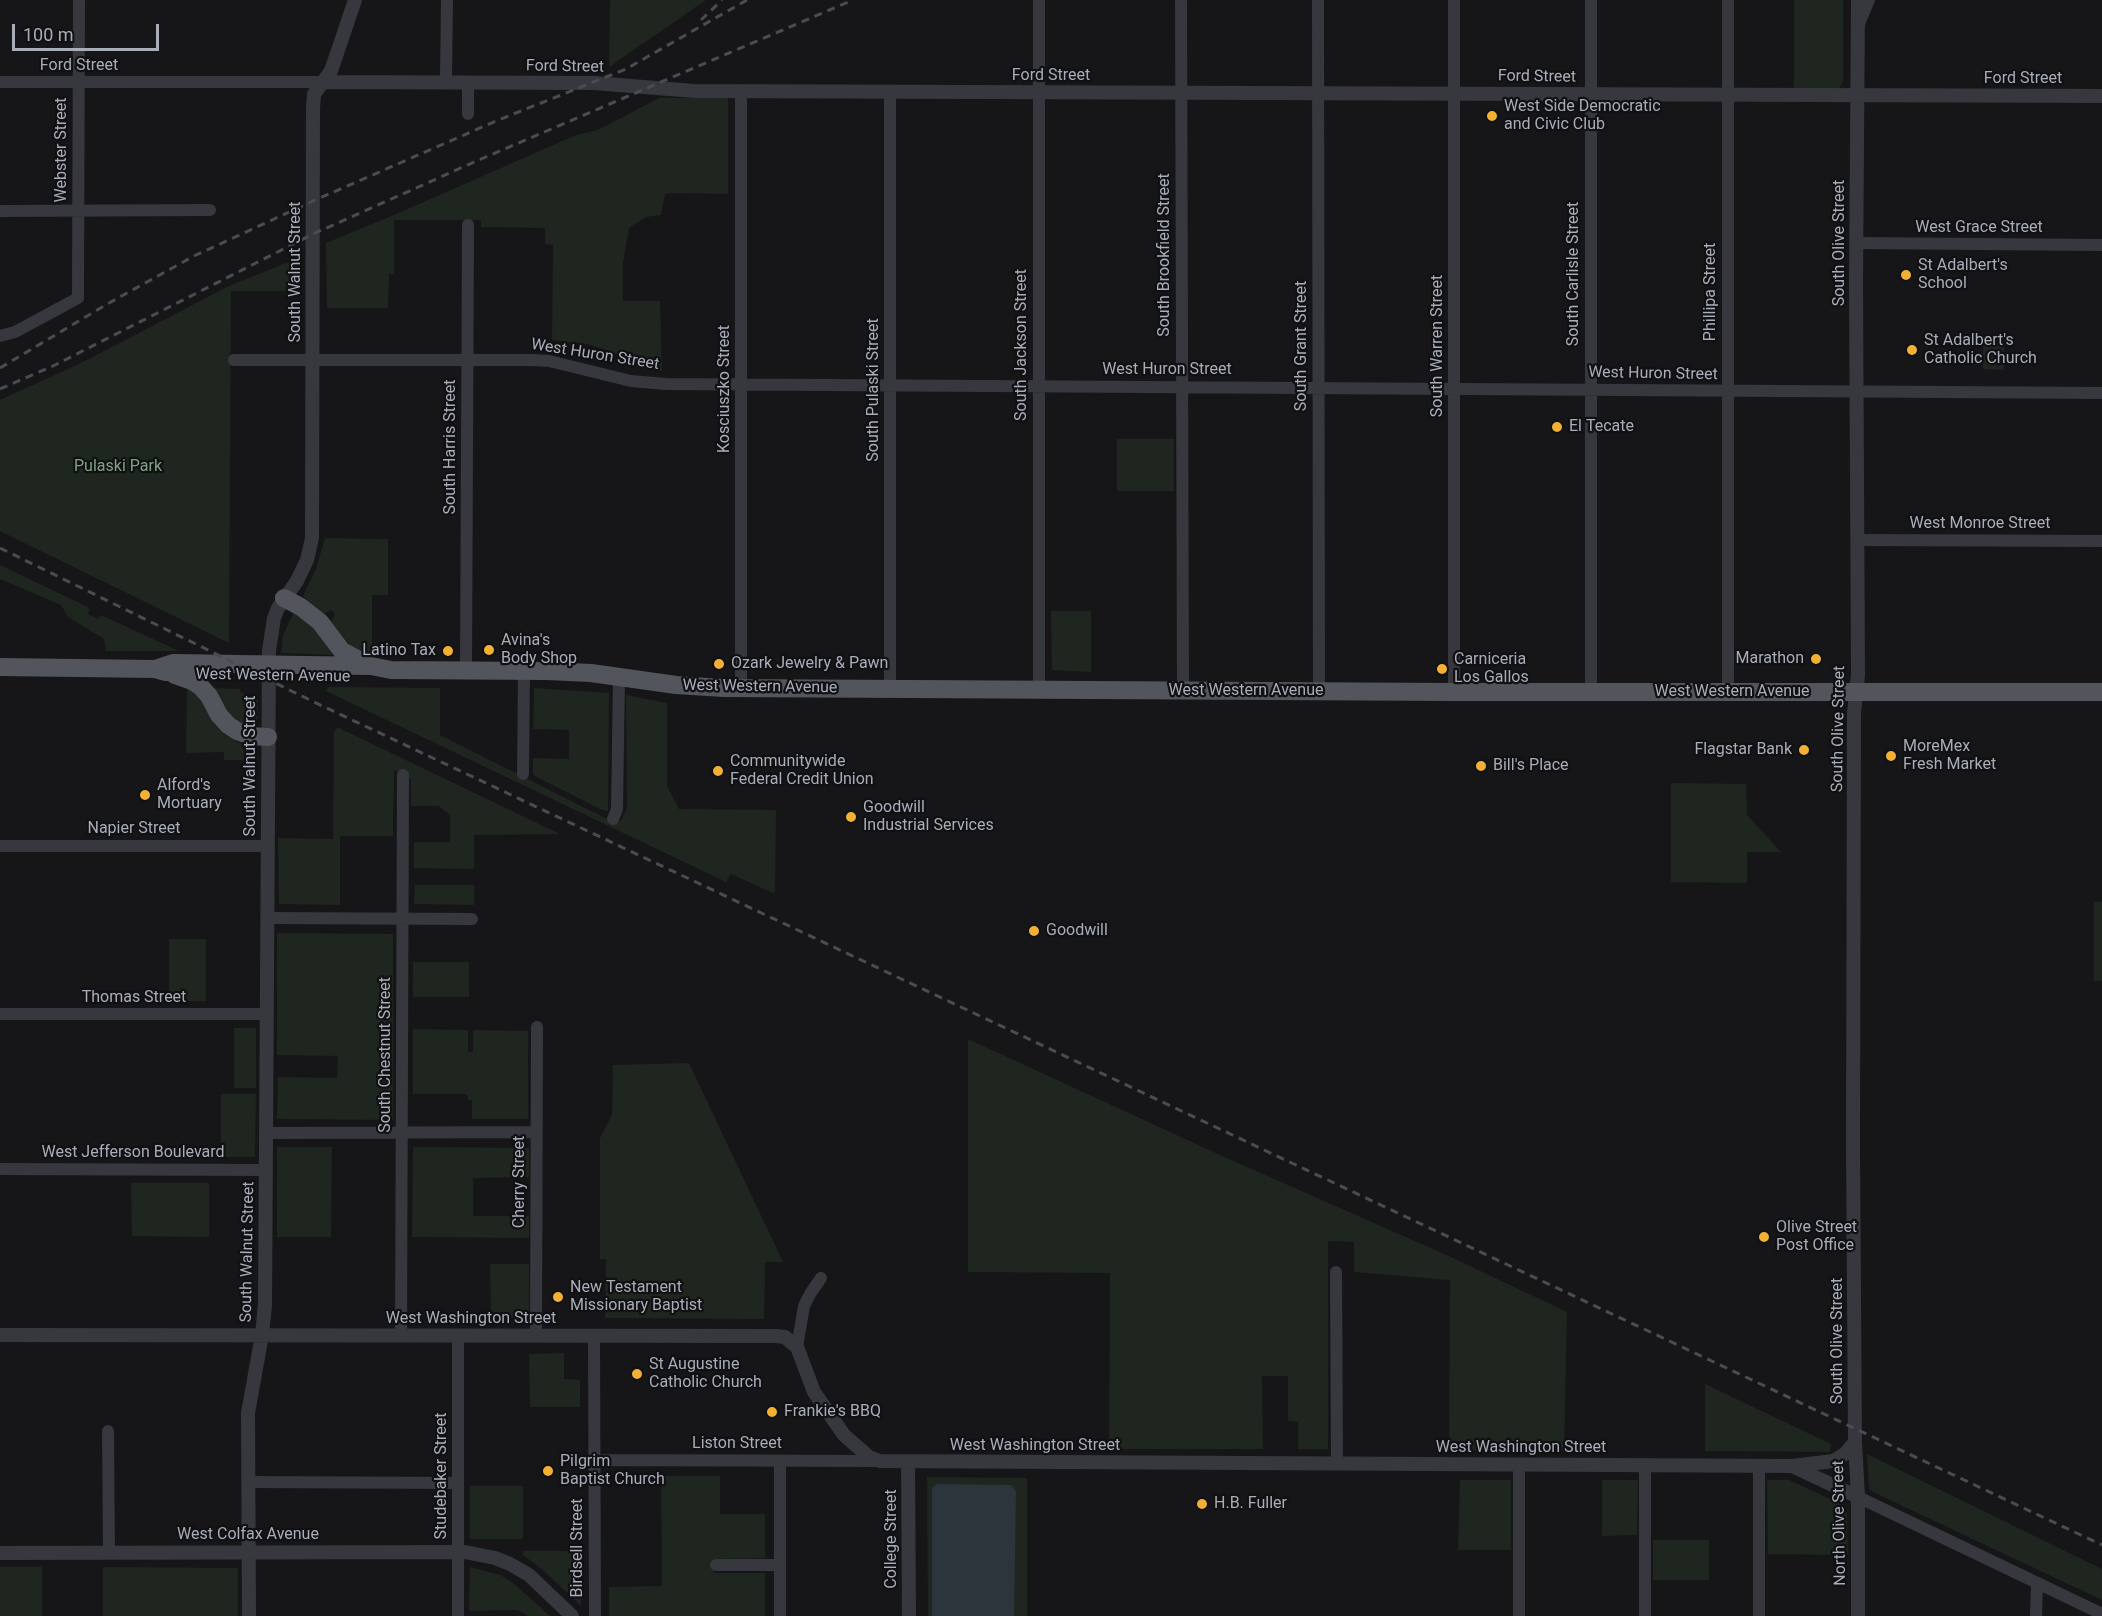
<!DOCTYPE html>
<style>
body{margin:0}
#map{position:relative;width:2102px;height:1616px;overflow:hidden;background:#161618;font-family:Roboto,sans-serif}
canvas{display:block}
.scale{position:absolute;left:12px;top:24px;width:147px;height:27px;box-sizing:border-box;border:3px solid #a8adb8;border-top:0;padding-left:8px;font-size:18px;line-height:21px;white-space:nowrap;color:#a8adb8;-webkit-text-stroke:4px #111113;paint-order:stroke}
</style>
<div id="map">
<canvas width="2102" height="1616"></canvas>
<div class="scale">100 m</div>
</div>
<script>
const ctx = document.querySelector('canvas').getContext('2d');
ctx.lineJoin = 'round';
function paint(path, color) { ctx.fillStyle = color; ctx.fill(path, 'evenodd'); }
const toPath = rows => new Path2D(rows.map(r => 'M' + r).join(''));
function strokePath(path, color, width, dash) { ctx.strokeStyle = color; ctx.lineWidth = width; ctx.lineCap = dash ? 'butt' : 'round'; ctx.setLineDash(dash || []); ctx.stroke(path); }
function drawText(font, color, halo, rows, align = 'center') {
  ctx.font = font + ' Roboto,sans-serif'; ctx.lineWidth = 4.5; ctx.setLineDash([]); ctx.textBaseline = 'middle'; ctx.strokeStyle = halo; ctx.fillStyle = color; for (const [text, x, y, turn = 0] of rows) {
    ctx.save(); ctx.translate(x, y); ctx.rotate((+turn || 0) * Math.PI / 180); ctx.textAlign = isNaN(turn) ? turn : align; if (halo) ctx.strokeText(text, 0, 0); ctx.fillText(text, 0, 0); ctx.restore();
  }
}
paint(toPath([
 [610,0,706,0,609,67],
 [1794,0,1843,0,1843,82,1839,88,1794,88],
 [659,98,728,98,728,194,674,193,665,194,661,215,646,217,629,228,623,263,623,301,660,301,662,371,624,365,617,354,588,344,552,340,553,245,545,244,545,228,481,227,481,220,394,220,394,274,389,274,388,308,327,308,326,243,394,215,576,135,598,130],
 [299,258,299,291,231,291,229,643,0,531,0,400,83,362,231,285],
 [1983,343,2004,343,2004,370,1983,369],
 [1117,439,1174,439,1174,491,1117,491],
 [325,538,388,539,388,595,372,595,372,653,359,653,353,649,331,622,335,615,332,610,324,614,303,596,316,569],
 [0,565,90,608,88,614,98,619,101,615,179,651,106,651,104,639,68,617,61,605,0,579],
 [1051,611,1091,611,1091,672,1052,670],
 [294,612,309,621,337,655,281,653,283,635],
 [329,687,440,688,440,735,613,822,621,821,627,808,626,695,667,703,667,786,679,809,776,810,775,894,731,874,726,882,326,691],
 [187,688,199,697,216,726,224,734,235,741,254,748,258,760,224,760,224,752,186,753],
 [211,688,240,689,240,692,258,700,257,728,253,729,240,724,228,713],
 [534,688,609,693,608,811,602,810,533,775,533,758,569,759,569,730,533,729],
 [337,727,560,834,474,835,474,869,414,868,414,842,450,842,450,815,439,806,411,806,411,779,394,770,393,836,340,836,340,905,279,904,278,838,333,839,334,732],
 [1671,783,1746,784,1747,815,1781,852,1747,852,1747,883,1671,882],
 [415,885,474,885,474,905,414,904],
 [2094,902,2102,902,2102,981,2094,981],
 [277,933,393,934,393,1120,277,1119,278,1077,337,1078,338,1056,277,1055],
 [169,939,206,939,206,1001,169,1001],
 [413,962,469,962,469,997,413,997],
 [234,1028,256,1028,256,1088,234,1088],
 [413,1029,468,1030,468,1052,473,1052,473,1030,528,1031,528,1119,472,1119,472,1100,468,1100,467,1094,413,1094],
 [968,1039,1220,1155,1451,1257,1567,1312,1564,1450,1449,1451,1450,1280,1354,1272,1354,1242,1328,1241,1328,1449,1298,1449,1298,1422,1288,1421,1288,1376,1262,1376,1263,1449,1109,1449,1110,1273,968,1272],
 [689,1063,783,1262,765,1262,764,1319,605,1318,606,1259,600,1259,600,1138,612,1115,613,1065],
 [221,1094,256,1094,255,1157,221,1157],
 [277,1147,332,1147,331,1237,277,1237],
 [413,1147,529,1148,529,1177,473,1178,473,1216,529,1216,529,1238,412,1237],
 [131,1183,209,1183,209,1237,132,1236],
 [490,1264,529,1264,529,1318,491,1318],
 [564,1353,564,1379,580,1380,580,1407,530,1407,529,1354],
 [1705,1384,1831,1444,1830,1452,1705,1451],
 [1867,1454,2102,1569,2102,1600,1873,1492,1869,1488],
 [661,1476,720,1476,720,1514,765,1514,765,1558,715,1559,714,1573,765,1573,765,1616,609,1616,609,1587,662,1586],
 [927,1477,1027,1478,1027,1616,928,1616],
 [1460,1480,1511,1480,1511,1550,1458,1550],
 [1602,1480,1638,1480,1637,1535,1602,1536],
 [1767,1480,1789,1480,1841,1504,1847,1513,1848,1555,1768,1554],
 [470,1486,523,1486,523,1539,470,1539],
 [1653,1540,1709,1540,1709,1580,1653,1580],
 [523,1551,581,1551,581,1606,542,1569,523,1555],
 [0,1567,42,1567,42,1616,0,1616],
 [103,1567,237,1568,238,1569,238,1616,103,1616],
 [470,1567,500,1575,512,1582,550,1616,528,1616,520,1611,514,1610,469,1611]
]), '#1e261f');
paint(toPath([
 [937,1484,1011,1485,1016,1491,1014,1616,932,1616,932,1488]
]), '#2c353c');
strokePath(toPath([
 [1039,0,1039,690],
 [1181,0,1183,690],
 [1318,0,1319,691],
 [1859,24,1869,0],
 [0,82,324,82],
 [446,82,447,0],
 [468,114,468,82],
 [0,211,210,210],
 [1856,243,2102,245],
 [0,336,15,332,78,298,79,0],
 [234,360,532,360,549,361,631,381,666,384,2102,393],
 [1857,540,2102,541],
 [466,670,468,225],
 [741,688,741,90],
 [890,689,890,91],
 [1454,692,1454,0],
 [1591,692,1591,0],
 [1728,692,1728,0],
 [523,774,524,671],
 [613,819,617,809,619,677],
 [0,846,267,846],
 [267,918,472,919],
 [0,1014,267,1014],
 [266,1133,536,1132],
 [0,1169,266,1170],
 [1336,1272,1337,1464],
 [401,1335,403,775],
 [458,1335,458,1616],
 [536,1335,537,1027],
 [594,1335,595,1616],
 [797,1347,804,1306,810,1294,821,1278],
 [108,1431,109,1552],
 [594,1460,878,1461],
 [1519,1464,1519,1616],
 [1645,1465,1645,1616],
 [248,1482,458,1483],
 [1858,1497,2102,1614],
 [716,1565,780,1565],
 [780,1616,780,1461],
 [1759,1616,1759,1466],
 [2036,1616,2037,1584]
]), '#37383d', 12);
strokePath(toPath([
 [1858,0,1856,285,1858,675,1854,714,1853,1145,1855,1442,1858,1497,1858,1616],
 [324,82,594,83,694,91,2102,96],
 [0,1335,776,1336,785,1337,797,1347,814,1392,844,1435,869,1457,880,1461,1792,1466,1858,1497],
 [908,1462,909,1616],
 [1792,1466,1833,1461,1845,1454,1855,1442],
 [0,1553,465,1552,495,1558,510,1564,529,1575,572,1616],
 [249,1616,248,1413,262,1335,265,1305,269,651,274,618,278,608,297,581,307,560,312,538,313,108,314,94,331,71,355,0]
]), '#37383d', 14);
strokePath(toPath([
 [284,598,301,607,320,622,342,651,366,664],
 [0,667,155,669,166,672],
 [155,669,173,663,371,666,391,670,547,671,591,673,676,685,724,688,1454,692,2102,692],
 [175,675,192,681,201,687,209,696,219,715,228,725,237,731,251,736,268,737]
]), '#53555c', 18);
strokePath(toPath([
 [701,20,722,0],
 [0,368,109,303,194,256,313,201,496,121,626,69,747,0],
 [0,389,55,365,313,234,481,159,853,0],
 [0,548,314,702,2102,1545]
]), '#4a4c52', 3, [8, 6]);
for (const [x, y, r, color] of [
 [1492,116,6,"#f2b134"],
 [1906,275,6,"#f2b134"],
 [1912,350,6,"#f2b134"],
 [1557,427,6,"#f2b134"],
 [489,650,6,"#f2b134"],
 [448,651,6,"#f2b134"],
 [1816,659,6,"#f2b134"],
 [719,664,6,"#f2b134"],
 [1442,669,6,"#f2b134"],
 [1804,750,6,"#f2b134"],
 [1891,756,6,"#f2b134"],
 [1481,766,6,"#f2b134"],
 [718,771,6,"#f2b134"],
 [145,795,6,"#f2b134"],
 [851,817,6,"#f2b134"],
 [1034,931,6,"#f2b134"],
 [1764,1237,6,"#f2b134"],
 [558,1297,6,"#f2b134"],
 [637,1374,6,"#f2b134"],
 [772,1412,6,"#f2b134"],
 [548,1471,6,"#f2b134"],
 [1202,1504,6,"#f2b134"]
]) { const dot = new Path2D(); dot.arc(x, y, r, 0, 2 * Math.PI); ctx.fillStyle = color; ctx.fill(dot); strokePath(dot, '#111113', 2); }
drawText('16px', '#a8adb8', '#111113', [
 ["Ford Street",79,66],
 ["Ford Street",565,67,1],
 ["Ford Street",1051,76],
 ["Ford Street",1537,77,1],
 ["Ford Street",2023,79],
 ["Webster Street",62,150,-90],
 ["West Grace Street",1979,228],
 ["South Olive Street",1840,243,-90],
 ["South Brookfield Street",1165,255,-90],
 ["South Walnut Street",296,272,-90],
 ["South Carlisle Street",1574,274,-90],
 ["Phillipa Street",1711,292,-90],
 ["South Jackson Street",1022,345,-90],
 ["South Grant Street",1302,346,-90],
 ["South Warren Street",1438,346,-90],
 ["West Huron Street",595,355,9],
 ["West Huron Street",1167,370],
 ["West Huron Street",1653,374,1],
 ["Kosciuszko Street",725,389,-90],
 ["South Pulaski Street",874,390,-90],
 ["South Harris Street",451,447,-90],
 ["West Monroe Street",1980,524],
 ["West Western Avenue",273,676,1],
 ["West Western Avenue",760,687,1],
 ["West Western Avenue",1246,691],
 ["West Western Avenue",1732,692],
 ["South Olive Street",1839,729,-89],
 ["South Walnut Street",251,766,-90],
 ["Napier Street",134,829],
 ["Thomas Street",134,998],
 ["South Chestnut Street",386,1055,-90],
 ["West Jefferson Boulevard",133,1153],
 ["Cherry Street",520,1182,-90],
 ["South Walnut Street",248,1252,-89],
 ["West Washington Street",471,1319],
 ["South Olive Street",1838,1341,-90],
 ["Liston Street",737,1444],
 ["West Washington Street",1035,1446],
 ["West Washington Street",1521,1448],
 ["Studebaker Street",442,1476,-90],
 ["North Olive Street",1840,1523,-91],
 ["West Colfax Avenue",248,1535],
 ["College Street",892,1539,-90],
 ["Birdsell Street",578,1548,-90]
]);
drawText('16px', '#a8adb8', '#111113', [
 ["West Side Democratic",1504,107],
 ["and Civic Club",1504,125],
 ["St Adalbert's",1918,266],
 ["School",1918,284],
 ["St Adalbert's",1924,341],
 ["Catholic Church",1924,359],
 ["El Tecate",1569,427],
 ["Avina's",501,641],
 ["Body Shop",501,659],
 ["Latino Tax",436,651,"right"],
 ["Marathon",1804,659,"right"],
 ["Carniceria",1454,660],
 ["Los Gallos",1454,678],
 ["Ozark Jewelry & Pawn",731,664],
 ["MoreMex",1903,747],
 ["Fresh Market",1903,765],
 ["Flagstar Bank",1792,750,"right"],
 ["Communitywide",730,762],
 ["Federal Credit Union",730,780],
 ["Bill's Place",1493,766],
 ["Alford's",157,786],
 ["Mortuary",157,804],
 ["Goodwill",863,808],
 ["Industrial Services",863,826],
 ["Goodwill",1046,931],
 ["Olive Street",1776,1228],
 ["Post Office",1776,1246],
 ["New Testament",570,1288],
 ["Missionary Baptist",570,1306],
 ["St Augustine",649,1365],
 ["Catholic Church",649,1383],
 ["Frankie's BBQ",784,1412],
 ["Pilgrim",560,1462],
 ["Baptist Church",560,1480],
 ["H.B. Fuller",1214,1504]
], 'left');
drawText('16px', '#7fa381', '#111113', [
 ["Pulaski Park",118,467]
]);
</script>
